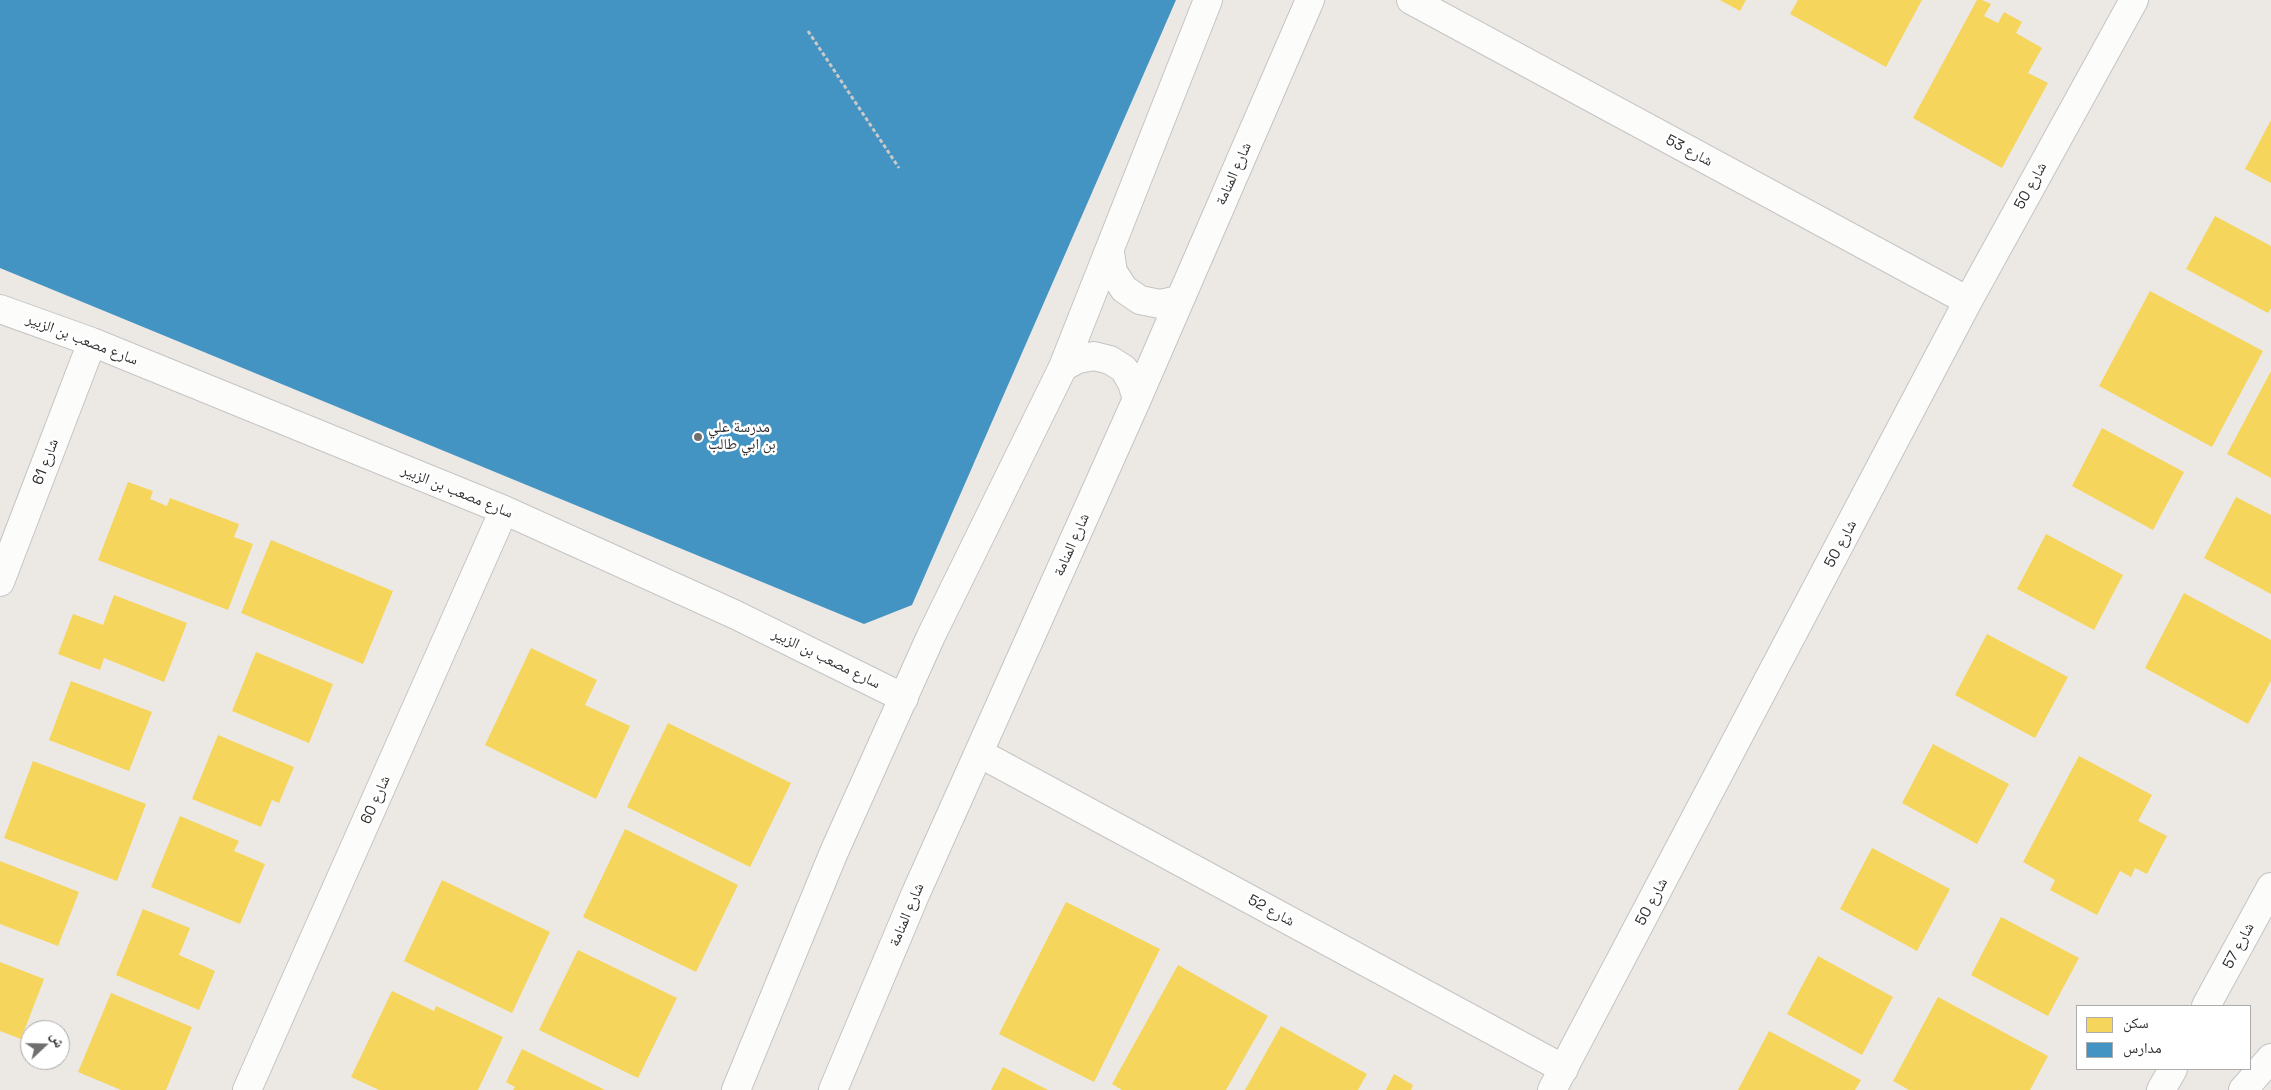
<!DOCTYPE html>
<meta charset="utf-8">
<style>
body{margin:0}
#map{position:relative;width:2271px;height:1090px;overflow:hidden;background:#ece8e4;font-family:"Space Grotesk","Noto Naskh Arabic",sans-serif}
canvas{display:block}
.legend{position:absolute;left:2076px;top:1005px;width:175px;height:65px;box-sizing:border-box;background:#fff;border:1px solid #ababab;margin:0;padding:6px 9px;list-style:none;font-size:15px;color:#2e2e2e}
.legend li{display:flex;align-items:center;gap:10px;height:25px}
.legend b{width:25px;border:1px solid #ababab}
.north{position:absolute;left:20px;top:1020px;width:50px;height:50px;box-sizing:border-box;background:#fff;border:1px solid #ababab;border-radius:50%;rotate:69deg;font-size:14px;font-weight:700;line-height:20px;text-align:center;color:#2e2e2e}
.north::after{content:'';display:block;margin:auto;width:18px;height:22px;background:#706f6e;clip-path:polygon(50% 0,100% 100%,50% 72%,0 100%)}
</style>
<div id="map">
<canvas width="2271" height="1090"></canvas>
<ul class="legend">
<li><b style="height:14px;background:#f6d55c"></b>سكن</li>
<li><b style="height:14px;background:#4393c3"></b>مدارس</li>
</ul>
<div class="north">ش</div>
</div>
<script>
const ctx = document.querySelector('canvas').getContext('2d');
ctx.lineJoin = 'round';
function paint(path, color) { ctx.fillStyle = color; ctx.fill(path, 'evenodd'); }
const toPath = rows => new Path2D(rows.map(r => 'M' + r).join(''));
function strokePath(path, color, width, dash) { ctx.strokeStyle = color; ctx.lineWidth = width; ctx.lineCap = dash ? 'butt' : 'round'; ctx.setLineDash(dash || []); ctx.stroke(path); }
function drawText(font, color, halo, rows, align = 'center') {
  ctx.font = font + ' "Space Grotesk","Noto Naskh Arabic",sans-serif'; ctx.lineWidth = 5; ctx.setLineDash([]); ctx.textBaseline = 'middle'; ctx.strokeStyle = halo; ctx.fillStyle = color; for (const [text, x, y, turn = 0] of rows) {
    ctx.save(); ctx.translate(x, y); ctx.rotate((+turn || 0) * Math.PI / 180); ctx.textAlign = isNaN(turn) ? turn : align; if (halo) ctx.strokeText(text, 0, 0); ctx.fillText(text, 0, 0); ctx.restore();
  }
}
paint(toPath([
 [1720,0,1746,0,1740,11],
 [1798,0,1922,0,1886,67,1790,14],
 [1977,0,1982,0,1991,4,1984,16,1998,23,2004,12,2022,22,2016,33,2042,48,2028,73,2048,83,2002,168,1913,118],
 [2271,120,2271,183,2245,169],
 [2215,216,2271,246,2271,308,2268,313,2186,269],
 [2150,291,2263,351,2212,447,2099,386],
 [2271,371,2271,478,2227,454],
 [2102,428,2184,472,2153,530,2072,486],
 [128,482,153,491,150,499,167,506,170,498,239,524,234,537,253,544,228,610,98,560],
 [2236,497,2271,515,2271,594,2204,558],
 [2046,534,2123,575,2094,630,2017,589],
 [271,540,393,591,363,664,241,613],
 [2184,593,2271,640,2271,681,2248,724,2145,668],
 [114,595,187,623,164,682,104,658,100,670,58,654,73,614,103,625],
 [1987,634,2068,677,2035,738,1955,695],
 [531,648,597,680,585,705,630,726,596,799,485,745],
 [256,652,333,684,309,743,232,711],
 [71,681,152,712,129,771,49,740],
 [668,723,791,783,750,867,627,807],
 [218,735,294,767,279,803,272,800,261,827,192,799],
 [1933,744,2009,784,1977,844,1902,803],
 [2079,756,2152,795,2138,821,2167,836,2147,874,2135,868,2131,877,2120,871,2097,915,2050,890,2055,880,2023,862],
 [33,761,146,804,117,881,4,838],
 [180,816,239,841,234,851,265,864,240,924,151,887],
 [625,829,738,885,696,972,583,917],
 [1872,848,1950,889,1917,951,1840,909],
 [0,861,79,892,58,946,0,924],
 [442,880,550,932,512,1013,404,961],
 [1066,902,1160,949,1094,1082,999,1034],
 [143,909,190,928,179,955,215,971,199,1010,116,975],
 [2001,917,2079,958,2048,1016,1971,975],
 [578,950,677,998,638,1078,539,1030],
 [1818,956,1893,997,1862,1055,1787,1014],
 [0,962,44,979,21,1039,0,1031],
 [1178,965,1268,1016,1226,1090,1122,1090,1112,1084],
 [392,991,434,1011,436,1006,503,1037,478,1090,379,1090,351,1077],
 [111,993,192,1027,166,1090,121,1090,78,1072],
 [1938,997,2048,1056,2030,1090,1909,1090,1893,1081],
 [1281,1026,1367,1074,1358,1090,1245,1090],
 [1769,1031,1861,1080,1855,1090,1738,1090],
 [522,1049,605,1090,513,1090,515,1087,506,1082],
 [1003,1067,1048,1090,991,1090],
 [1394,1074,1413,1085,1411,1090,1386,1090]
]), '#f6d55c');
paint(toPath([
 [0,0,1176,0,912,605,864,624,0,268]
]), '#4393c3');
const minor = toPath([
 [1411,0,1968,301],
 [0,309,92,342,504,510,736,615,904,698],
 [0,582,92,342],
 [979,753,1564,1069],
 [2206,1006,2271,887],
 [247,1090,504,510],
 [1552,1090,1968,301,2134,0],
 [2161,1090,2173,1069]
]);
const tertiary = toPath([
 [1110,253,1113,272,1124,289,1140,300,1160,304,1179,300],
 [1063,367,1078,359,1094,356,1110,360,1124,369,1132,383,1137,399],
 [736,1090,834,852,931,636,1063,367,1208,0],
 [833,1090,915,895,1137,399,1310,0],
 [2243,1090,2271,1058]
]);
strokePath(minor, '#c5c4c5', 30);
strokePath(tertiary, '#c5c4c5', 30);
strokePath(toPath([
 [808,31,899,168]
]), '#c9c9c8', 3, [4, 2.5]);
strokePath(minor, '#fcfcfb', 28);
strokePath(tertiary, '#fcfcfb', 28);
for (const [x, y, r, color] of [
 [698,437,5,"#706f6e"]
]) { const dot = new Path2D(); dot.arc(x, y, r, 0, 2 * Math.PI); ctx.fillStyle = color; ctx.fill(dot); strokePath(dot, '#fff', 2); }
drawText('15px', '#2e2e2e', '#fff', [
 ["شارع 53",1689,151,28],
 ["شارع المنامة",1234,174,-66],
 ["شارع 50",2031,186,-61],
 ["سارع مصعب بن الزبير",82,340,21],
 ["شارع 61",46,462,-69],
 ["سارع مصعب بن الزبير",457,492,22],
 ["شارع 50",1841,544,-62],
 ["شارع المنامة",1072,545,-66],
 ["سارع مصعب بن الزبير",826,659,26],
 ["شارع 60",376,800,-66],
 ["شارع 50",1652,902,-62],
 ["شارع 52",1271,911,28],
 ["شارع المنامة",907,915,-67],
 ["شارع 57",2239,946,-62]
]);
drawText('15px', '#2e2e2e', '#fff', [
 ["مدرسة علي",708,428],
 ["بن ابي طالب",708,445]
], 'left');
</script>
